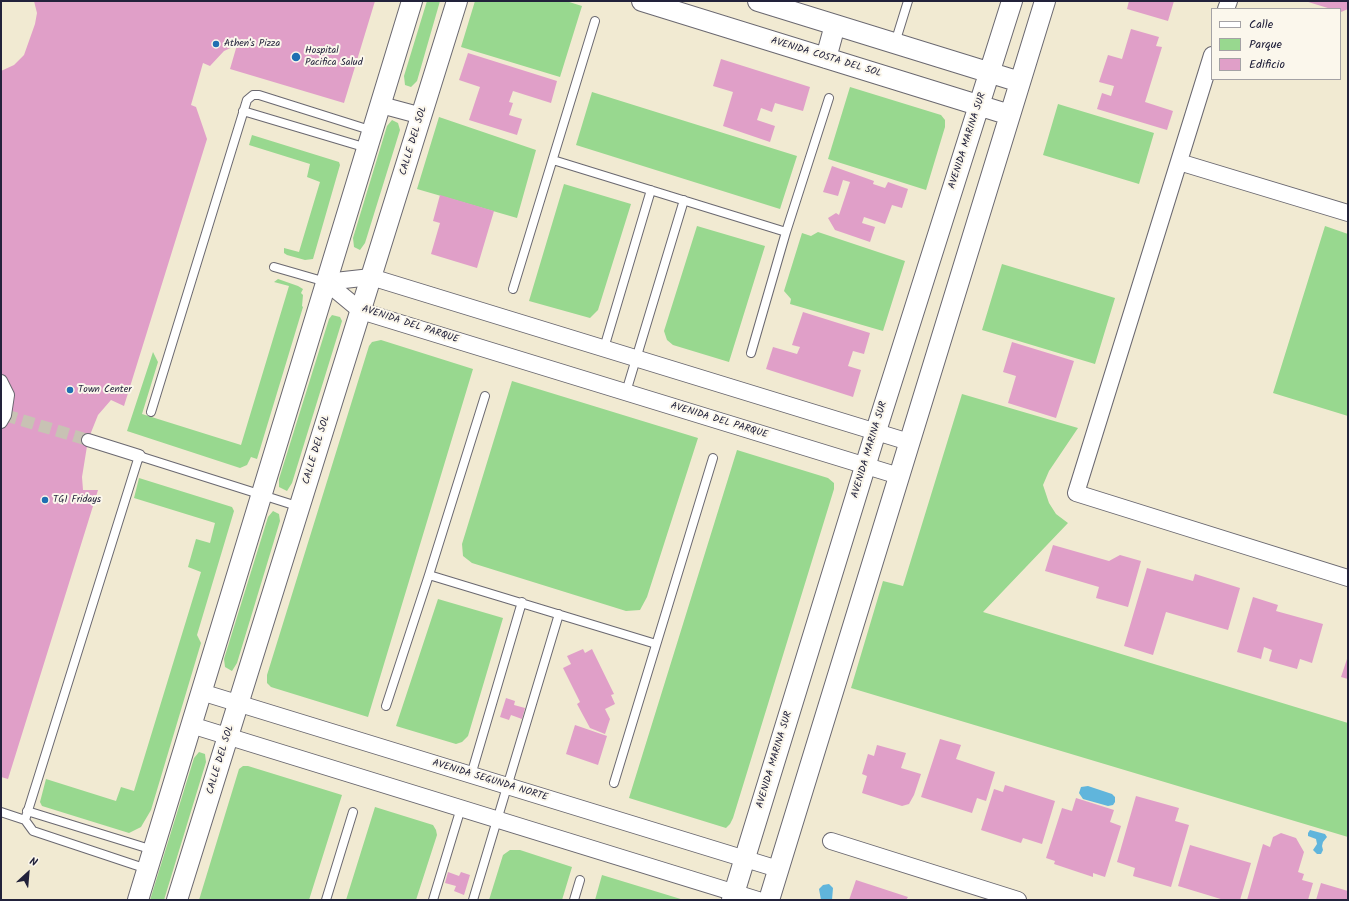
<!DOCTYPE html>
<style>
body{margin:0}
#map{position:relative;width:1349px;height:901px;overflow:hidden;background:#f1ead2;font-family:Kalam,sans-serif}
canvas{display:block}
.frame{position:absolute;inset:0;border:2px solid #22223b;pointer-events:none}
.legend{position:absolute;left:1211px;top:8px;width:130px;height:72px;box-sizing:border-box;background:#fbf7ec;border:1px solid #a4a2a5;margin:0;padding:5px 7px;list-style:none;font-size:12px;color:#22223b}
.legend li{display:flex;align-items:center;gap:8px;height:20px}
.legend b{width:20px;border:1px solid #a4a2a5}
.north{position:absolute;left:8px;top:853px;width:40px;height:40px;-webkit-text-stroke:3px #fbf7ec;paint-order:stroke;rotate:26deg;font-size:11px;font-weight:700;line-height:16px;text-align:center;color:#22223b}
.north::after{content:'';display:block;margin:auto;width:14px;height:18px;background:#22223b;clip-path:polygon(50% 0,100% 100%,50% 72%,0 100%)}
</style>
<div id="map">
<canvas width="1349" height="901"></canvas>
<div class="frame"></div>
<ul class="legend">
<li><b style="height:5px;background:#fff"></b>Calle</li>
<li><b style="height:11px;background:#98d88f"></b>Parque</li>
<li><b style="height:11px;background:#e09fc8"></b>Edificio</li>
</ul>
<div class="north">N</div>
</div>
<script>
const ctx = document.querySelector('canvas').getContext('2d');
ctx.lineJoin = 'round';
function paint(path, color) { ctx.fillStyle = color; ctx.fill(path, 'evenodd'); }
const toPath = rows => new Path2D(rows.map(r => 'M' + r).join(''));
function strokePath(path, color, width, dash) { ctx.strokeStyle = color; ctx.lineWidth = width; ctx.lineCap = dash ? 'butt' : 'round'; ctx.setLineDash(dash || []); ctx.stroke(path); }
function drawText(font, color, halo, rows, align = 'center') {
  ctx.font = font + ' Kalam,sans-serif'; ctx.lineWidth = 4; ctx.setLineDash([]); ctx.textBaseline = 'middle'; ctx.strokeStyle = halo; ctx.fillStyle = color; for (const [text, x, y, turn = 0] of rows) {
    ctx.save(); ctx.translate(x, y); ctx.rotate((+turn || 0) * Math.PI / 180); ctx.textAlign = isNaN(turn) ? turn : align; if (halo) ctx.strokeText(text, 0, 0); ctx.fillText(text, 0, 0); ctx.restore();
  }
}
paint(toPath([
 [427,1,440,1,417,81,411,87,405,85,404,76],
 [475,1,566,1,582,6,560,77,461,47],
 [850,87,941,115,945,120,945,127,926,190,828,159],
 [592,92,797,156,780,209,576,145],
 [1058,104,1154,133,1139,184,1043,155],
 [439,117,536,150,517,218,417,189],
 [392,120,398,123,400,130,365,243,360,250,354,247,353,238,387,126],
 [252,135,339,162,340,165,313,259,305,260,287,255,284,253,284,248,299,252,320,182,307,177,310,164,249,145],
 [564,184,631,204,598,310,590,318,529,301],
 [697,226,765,246,729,362,673,345,667,340,664,331],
 [1325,226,1348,234,1348,416,1273,393],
 [818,232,905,261,883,331,790,304,791,299,784,291,802,233,811,236],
 [1002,264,1115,298,1095,364,982,330],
 [278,279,298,286,303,289,301,293,303,295,302,306,303,307,257,459,251,457,247,465,240,468,127,431,153,352,158,362,142,414,241,445,289,286,274,282],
 [332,315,340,317,342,321,292,483,287,491,279,487,279,479,329,319],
 [381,340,473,369,368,717,271,687,267,683,267,675,369,346,372,342],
 [512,381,698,438,647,597,640,610,626,611,472,563,463,556,462,544],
 [962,394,1078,428,1049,471,1043,485,1049,503,1056,514,1068,523,983,612,1348,723,1348,837,851,688,883,581,903,586],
 [737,450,828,478,834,483,834,489,733,818,730,824,726,828,629,798],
 [139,478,232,507,234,511,197,635,201,643,151,810,141,827,129,833,42,806,40,802,46,779,116,801,121,787,134,791,201,572,188,567,196,539,210,543,215,523,134,498],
 [273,511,279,514,280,521,237,663,232,671,225,667,224,659,268,517],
 [438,599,503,618,468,736,462,742,456,744,396,726],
 [199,752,205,754,206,762,164,900,150,900,194,758],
 [243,766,248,766,342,795,309,900,199,900,239,769],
 [375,807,433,825,436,830,437,835,416,900,346,900],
 [510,850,520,850,572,867,562,900,489,900,503,855],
 [602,875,684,900,595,900]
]), '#98d88f');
paint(toPath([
 [1088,786,1112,794,1115,797,1115,802,1113,805,1108,806,1083,799,1079,793,1081,787],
 [1310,830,1325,834,1327,837,1323,842,1322,846,1323,850,1321,854,1317,854,1313,850,1317,844,1316,839,1308,836,1308,833],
 [829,884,833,888,832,900,821,900,819,889,823,885]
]), '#60b5dc');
paint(toPath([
 [34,1,375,1,344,103,230,69,237,45,224,51,210,66,203,63,191,105,196,107,207,139,124,406,111,400,98,415,88,440,82,477,83,490,98,490,8,779,1,777,1,71,14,65,24,55,35,24,37,13],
 [1129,1,1174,1,1168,21,1127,9],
 [1305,1,1348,1,1348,9,1341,12,1340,9,1331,9],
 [1131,29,1159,37,1156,46,1162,47,1145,102,1173,111,1167,130,1097,109,1102,93,1111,96,1114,86,1099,82,1108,55,1122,59],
 [468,53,557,81,551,103,513,91,509,102,513,103,509,115,522,119,517,135,469,120,480,87,459,80],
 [721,59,810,87,803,111,775,103,772,112,761,108,757,120,775,126,770,142,723,126,733,92,713,86],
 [832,166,874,181,873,184,885,188,888,182,908,189,902,208,892,205,885,224,864,217,862,223,875,227,870,242,835,230,828,218,836,213,839,215,850,182,843,180,838,196,823,192],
 [440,195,494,211,477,268,431,254,440,223,433,221],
 [803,312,870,333,864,354,853,351,848,366,861,370,853,397,766,369,773,347,797,354,800,347,792,345],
 [1012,342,1074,361,1056,418,1008,403,1016,376,1003,372],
 [1053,545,1109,561,1120,555,1141,561,1128,607,1096,598,1099,587,1045,571],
 [1147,568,1193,581,1195,574,1240,588,1228,630,1166,612,1153,655,1124,646],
 [1253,597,1278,605,1276,611,1323,624,1312,663,1300,659,1297,669,1269,661,1272,650,1264,647,1261,659,1237,652],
 [583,649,585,653,592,649,614,694,611,695,615,704,605,709,610,719,605,734,590,728,577,704,580,702,563,668,571,664,567,656],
 [1348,656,1348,679,1341,677],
 [506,698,515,701,514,705,525,708,522,719,511,715,509,720,500,717],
 [575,725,607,736,598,765,566,754],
 [940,739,961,745,956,759,995,772,986,801,977,798,972,813,921,797],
 [877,745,906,753,901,768,921,774,914,795,909,804,902,806,862,793,867,776,862,774,868,754,874,756],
 [1005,785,1055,801,1042,844,1023,838,1021,843,981,830,994,789,1003,792],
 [1136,796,1179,808,1175,821,1189,825,1171,887,1133,876,1135,868,1117,862],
 [1076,798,1114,810,1110,822,1121,826,1105,877,1093,873,1093,877,1054,864,1055,861,1046,858,1062,808,1072,811],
 [1281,833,1296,838,1304,852,1298,872,1304,874,1302,880,1313,883,1308,900,1247,900,1263,844,1270,847,1273,837],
 [1190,845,1251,863,1240,900,1224,900,1178,886],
 [448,872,459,876,461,872,470,875,464,895,454,891,456,886,445,883],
 [856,880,908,897,906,900,849,900],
 [1321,883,1348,891,1348,900,1316,900]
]), '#e09fc8');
strokePath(toPath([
 [5,415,88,440]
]), '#c8c2b4', 12, [12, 6]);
const service = toPath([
 [895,43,908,1],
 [243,111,367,148],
 [553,160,786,232],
 [274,267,326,282],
 [513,289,595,21],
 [604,348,651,190],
 [751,353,786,232,829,98],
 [626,392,684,200],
 [151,412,247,100,253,95,259,95,373,131],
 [429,575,656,644],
 [386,706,429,575,485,396],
 [471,775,522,602],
 [614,783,713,458],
 [27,811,153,850],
 [1,812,25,820],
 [147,869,33,831,25,820,139,456,300,507],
 [326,900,353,812],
 [433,900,461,808],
 [473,900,559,614],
 [574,900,580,880]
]);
const pedestrian = toPath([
 [1,381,8,395,5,415,1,422],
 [88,440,139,456]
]);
const minor = toPath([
 [1226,9,1229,1],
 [1212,55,1076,493,1348,578],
 [381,105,422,116],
 [1179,162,1348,213],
 [326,282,371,277,909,442],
 [326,282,361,311,899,476],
 [201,692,778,869],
 [191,725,758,900],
 [831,841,1018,900]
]);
const tertiary = toPath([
 [642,1,1010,115],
 [758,1,1020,82],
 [826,58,835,25],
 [138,900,412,1],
 [177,900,457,1],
 [732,900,876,431,1012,1],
 [769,900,1045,1]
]);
strokePath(service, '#6a6870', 10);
strokePath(pedestrian, '#6a6870', 14);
strokePath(minor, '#6a6870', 18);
strokePath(tertiary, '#6a6870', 22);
strokePath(service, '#fff', 8);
strokePath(pedestrian, '#fff', 12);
strokePath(minor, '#fff', 16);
strokePath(tertiary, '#fff', 20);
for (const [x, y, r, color] of [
 [216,44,4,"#1f6fb2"],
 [296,57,5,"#1f6fb2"],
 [70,390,4,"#1f6fb2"],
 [45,500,4,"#1f6fb2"]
]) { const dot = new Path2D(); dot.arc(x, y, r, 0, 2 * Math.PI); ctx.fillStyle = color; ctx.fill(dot); strokePath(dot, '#fbf7ec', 1.5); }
drawText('10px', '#22223b', '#fbf7ec', [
 ["Athen's Pizza",224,44],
 ["Hospital",305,51],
 ["Pacifica Salud",305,63],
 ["Town Center",78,390],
 ["TGI Fridays",53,500]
], 'left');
drawText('10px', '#22223b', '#fbf7ec', [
 ["AVENIDA COSTA DEL SOL",826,58,17],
 ["CALLE DEL SOL",414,141,-73],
 ["AVENIDA MARINA SUR",968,141,-72],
 ["AVENIDA DEL PARQUE",410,325,18],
 ["AVENIDA DEL PARQUE",719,421,17],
 ["CALLE DEL SOL",317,450,-73],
 ["AVENIDA MARINA SUR",870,450,-73],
 ["CALLE DEL SOL",221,760,-73],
 ["AVENIDA MARINA SUR",775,760,-73],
 ["AVENIDA SEGUNDA NORTE",490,781,17]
]);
</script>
